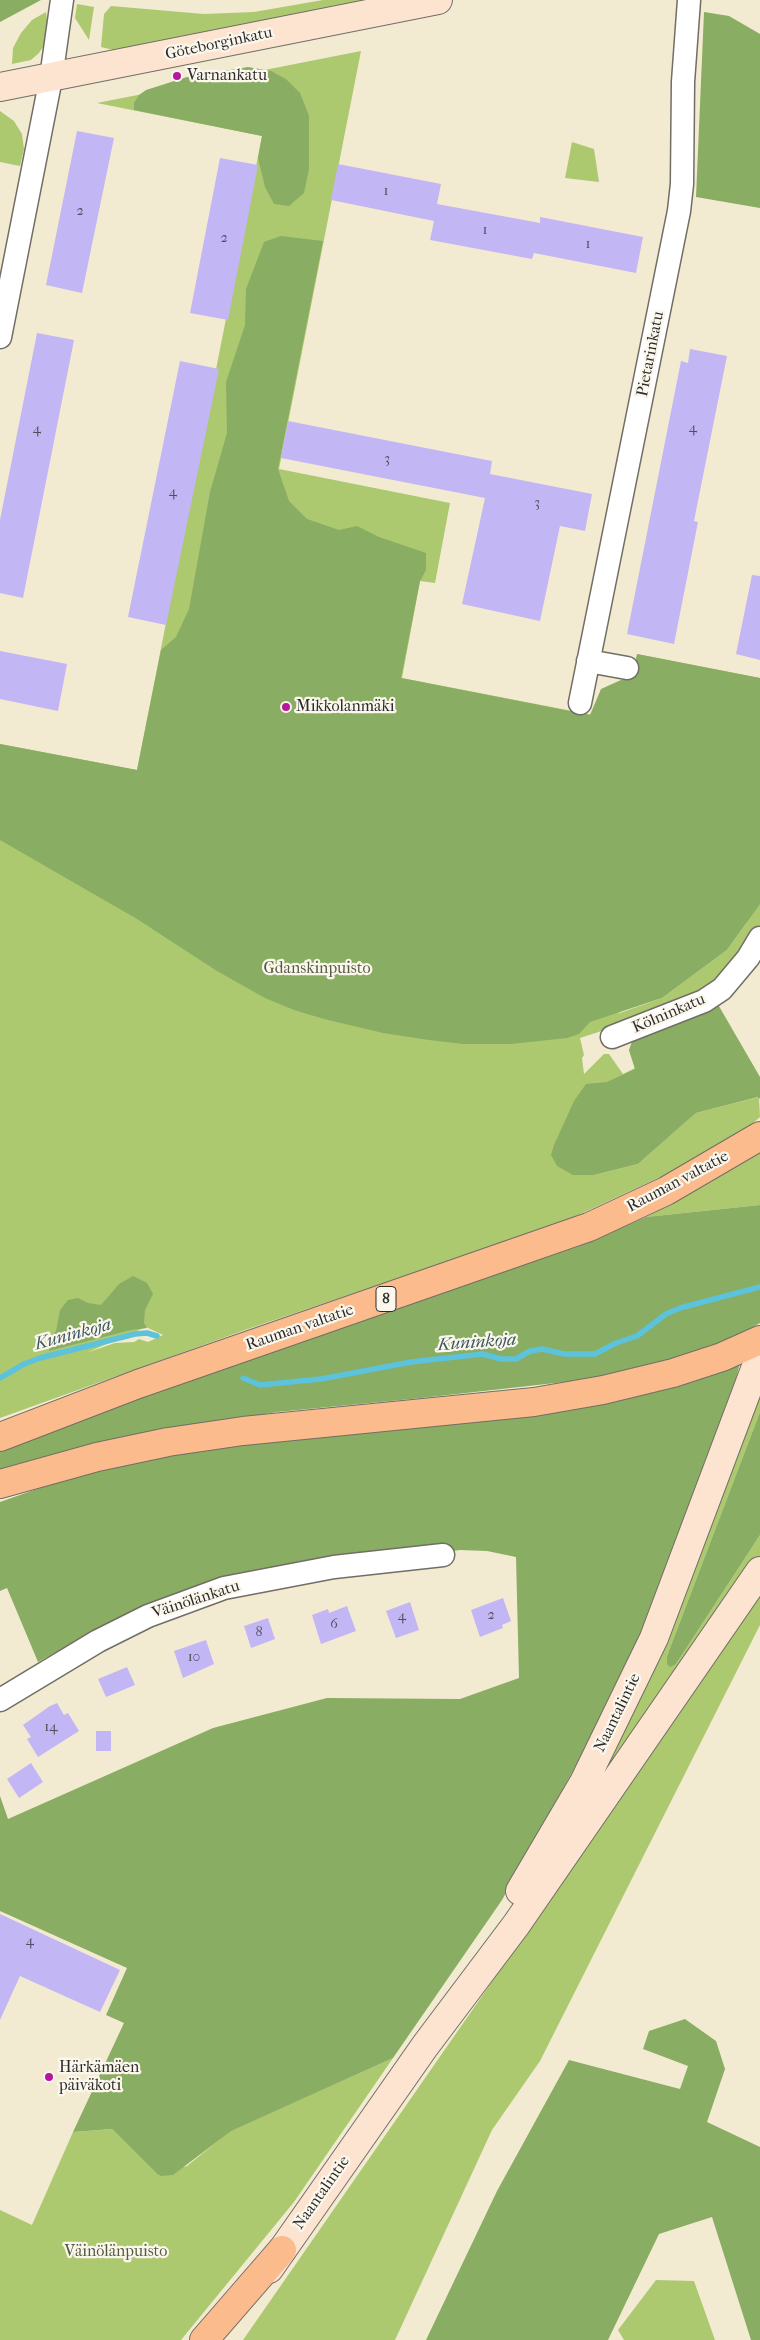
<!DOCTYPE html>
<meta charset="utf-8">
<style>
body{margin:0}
canvas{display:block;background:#f3ead2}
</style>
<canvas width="760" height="2340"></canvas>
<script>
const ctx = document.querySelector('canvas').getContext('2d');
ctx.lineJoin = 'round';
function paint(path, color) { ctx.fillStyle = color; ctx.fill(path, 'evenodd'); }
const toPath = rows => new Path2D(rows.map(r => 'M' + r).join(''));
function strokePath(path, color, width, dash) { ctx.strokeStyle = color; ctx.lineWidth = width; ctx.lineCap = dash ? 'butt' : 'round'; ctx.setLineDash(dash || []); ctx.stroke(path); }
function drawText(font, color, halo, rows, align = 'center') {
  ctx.font = font + ' "IM FELL French Canon",serif'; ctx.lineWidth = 4.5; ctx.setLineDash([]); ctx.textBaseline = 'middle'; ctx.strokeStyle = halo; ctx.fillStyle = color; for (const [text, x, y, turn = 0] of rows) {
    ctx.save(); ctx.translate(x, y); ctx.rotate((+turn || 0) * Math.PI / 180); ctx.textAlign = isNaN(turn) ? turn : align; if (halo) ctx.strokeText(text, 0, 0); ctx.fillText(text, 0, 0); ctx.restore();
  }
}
paint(toPath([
 [323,0,372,0,122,49,113,50,101,47,104,14,111,6,204,14,254,12],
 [77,4,94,7,89,40,75,18],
 [46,12,48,29,45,44,39,53,31,60,12,64,13,48,21,33,32,20],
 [361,51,279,469,450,503,435,583,420,581,402,678,624,721,637,654,760,678,760,925,740,962,721,982,657,1013,580,1038,584,1055,582,1058,584,1074,604,1054,609,1054,623,1074,635,1068,629,1050,760,1077,573,1175,594,1175,638,1164,696,1113,759,1097,760,1117,745,1130,680,1168,563,1222,245,1330,0,1418,0,744,137,770,262,136,97,103],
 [748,921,727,950,662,998,617,1014],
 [146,1327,163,1335,148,1342,139,1339,134,1342,115,1343,86,1353],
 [0,111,14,121,22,134,24,149,20,166,0,162],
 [572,142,594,149,599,182,565,178],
 [760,1152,760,1205,646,1217,702,1187],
 [760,1391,760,1412,667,1656,667,1664,676,1664,760,1535,760,1556,592,1792],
 [760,1596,760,1625,540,2061,492,2130,395,2340,243,2340],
 [393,2058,294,2202,181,2340,0,2340,0,2210,32,2225,73,2132,112,2129,157,2174,187,2166,230,2131],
 [656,2280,694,2281,715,2340,624,2340,618,2330]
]), '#acc970');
paint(toPath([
 [0,0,41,0,0,22],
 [704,12,729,16,760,34,760,208,696,197],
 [248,67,271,71,286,79,300,93,309,116,309,169,304,193,289,206,274,204,265,187,258,158,262,136,134,110,134,103,139,95,146,90,187,77],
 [281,236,323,241,278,469,289,501,307,519,339,530,357,526,379,537,426,553,426,570,420,581,401,678,590,715,601,689,621,680,632,679,637,654,760,678,760,904,727,950,662,998,590,1022,579,1034,567,1038,511,1044,463,1044,429,1040,383,1033,324,1019,294,1010,265,998,217,971,137,919,0,840,0,744,137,770,161,650,176,637,189,609,210,492,227,433,226,382,245,325,246,289,264,242],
 [716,1001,760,1077,760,1099,758,1097,696,1113,638,1164,594,1175,573,1175,557,1166,551,1155,554,1145,574,1101,586,1084,607,1082,635,1069,629,1050,634,1036],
 [760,1205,760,1323,719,1346,667,1363,600,1378,421,1398,277,1412,162,1431,0,1470,0,1451,127,1400,580,1246,646,1217],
 [133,1276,147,1283,153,1294,145,1310,144,1323,147,1328,131,1330,49,1351,49,1340,56,1331,60,1310,68,1300,78,1298,88,1303,101,1305,119,1284],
 [740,1363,727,1415,642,1631,608,1707,502,1900,393,2058,231,2131,173,2175,161,2176,157,2174,112,2129,73,2132,124,2023,106,2015,127,1968,0,1911,0,1796,8,1819,213,1728,327,1698,460,1699,519,1678,516,1557,487,1551,460,1550,220,1581,114,1620,38,1662,7,1588,0,1591,0,1502,57,1482,155,1456,243,1442,601,1402,707,1377],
 [760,1412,760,1535,676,1664,670,1667,667,1664,667,1656],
 [685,2019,716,2041,725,2069,707,2122,760,2147,760,2340,751,2340,712,2217,659,2234,608,2340,426,2340,497,2191,569,2060,680,2089,688,2066,643,2049,649,2031]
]), '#89ad62');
strokePath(toPath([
 [0,1378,24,1364,40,1358,135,1334,147,1333,157,1336],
 [243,1378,260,1385,321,1379,411,1362,483,1354,501,1359,516,1359,530,1351,542,1349,564,1354,595,1354,616,1343,637,1336,666,1314,680,1308,760,1287]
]), '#5dc2db', 5.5);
paint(toPath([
 [77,131,114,138,82,293,46,285],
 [220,158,258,165,228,320,190,313],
 [338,164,441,184,437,204,540,223,540,217,643,237,636,273,534,253,532,259,430,240,434,221,331,200],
 [37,333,74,340,23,598,0,593,0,520],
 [690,349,727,356,694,521,698,522,674,644,627,634,681,361,688,363],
 [180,361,219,369,166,625,128,617],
 [288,421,492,461,490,474,592,494,585,531,560,526,540,621,462,604,485,498,281,458],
 [752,575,760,576,760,660,736,654],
 [0,651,67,664,58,711,0,699],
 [503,1598,511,1621,502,1625,503,1628,480,1637,471,1610],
 [410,1602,419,1630,396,1638,386,1611],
 [347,1606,356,1631,321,1644,312,1615,328,1609,329,1613],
 [268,1618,275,1639,251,1648,244,1626],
 [206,1640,214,1664,183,1678,174,1651],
 [127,1667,135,1685,106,1697,98,1679],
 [57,1703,64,1715,68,1713,79,1731,38,1757,27,1739,31,1737,23,1725,50,1706],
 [96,1731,111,1731,111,1751,96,1751],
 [31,1763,43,1782,19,1798,7,1779],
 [0,1914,120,1970,100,2012,20,1976,0,2020]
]), '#c3b6f4');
const street = toPath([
 [0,337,51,78,62,0],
 [588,661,627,668],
 [580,703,679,211,682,184,683,82,689,0],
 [612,1037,704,1001,722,989,748,958,760,938],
 [0,1700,98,1641,148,1616,224,1588,334,1567,443,1555]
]);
const secondary = toPath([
 [0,87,438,0],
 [520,1891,584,1782,654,1638,760,1356],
 [269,2269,425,2046,516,1925,760,1571]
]);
const primary = toPath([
 [204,2340,282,2250]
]);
const highway = toPath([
 [0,1437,138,1384,589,1227,666,1191,760,1136],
 [0,1484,97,1457,168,1442,243,1431,534,1402,603,1390,673,1373,722,1357,760,1340]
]);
strokePath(street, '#716e65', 25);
strokePath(secondary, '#716e65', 30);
strokePath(primary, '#716e65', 30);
strokePath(highway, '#716e65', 30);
strokePath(street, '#fff', 22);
strokePath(secondary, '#fde4d1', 28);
strokePath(primary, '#fbbb8c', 28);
strokePath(highway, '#fbbb8c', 28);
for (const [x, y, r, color] of [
 [177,76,5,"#b5179e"],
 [286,707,5,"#b5179e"],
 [49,2077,5,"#b5179e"]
]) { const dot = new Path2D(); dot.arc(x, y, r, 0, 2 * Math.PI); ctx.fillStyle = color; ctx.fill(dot); strokePath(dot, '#fbf7ec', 2); }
drawText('14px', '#514e5d', null, [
 ["1",386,192],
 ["2",80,212],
 ["1",485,231],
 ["2",224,239],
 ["1",588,245],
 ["4",693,429],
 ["4",37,430],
 ["3",387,460],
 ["4",173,493],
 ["3",537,504],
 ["2",491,1616],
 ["4",402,1617],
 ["6",334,1625],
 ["8",259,1633],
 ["10",194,1658],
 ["14",51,1728],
 ["4",30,1942]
]);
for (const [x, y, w] of [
 [386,1299,20]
]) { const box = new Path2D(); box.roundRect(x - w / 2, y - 12.5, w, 25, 4); ctx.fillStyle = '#fbf7ec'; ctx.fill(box); strokePath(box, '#2b2b2b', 1); }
drawText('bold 15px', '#2b2b2b', null, [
 ["8",386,1299]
]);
drawText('16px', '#2b2b2b', '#fbf7ec', [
 ["Göteborginkatu",219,44,-12],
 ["Pietarinkatu",651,354,-79],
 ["Kölninkatu",669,1014,-23],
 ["Rauman valtatie",678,1182,-28],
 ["Rauman valtatie",300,1328,-19],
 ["Väinölänkatu",196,1600,-18],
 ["Naantalintie",618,1713,-64],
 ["Naantalintie",322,2193,-55]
]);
drawText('16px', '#2b2b2b', '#fbf7ec', [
 ["Varnankatu",187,76],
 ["Mikkolanmäki",296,707],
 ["Härkämäen",59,2068],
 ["päiväkoti",59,2086]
], 'left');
drawText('16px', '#525a40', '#fbf7ec', [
 ["Gdanskinpuisto",317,969],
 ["Väinölänpuisto",116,2252]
]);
drawText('italic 18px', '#3a5860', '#fbf7ec', [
 ["Kuninkoja",73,1335,-15],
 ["Kuninkoja",477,1343,-4]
]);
</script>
